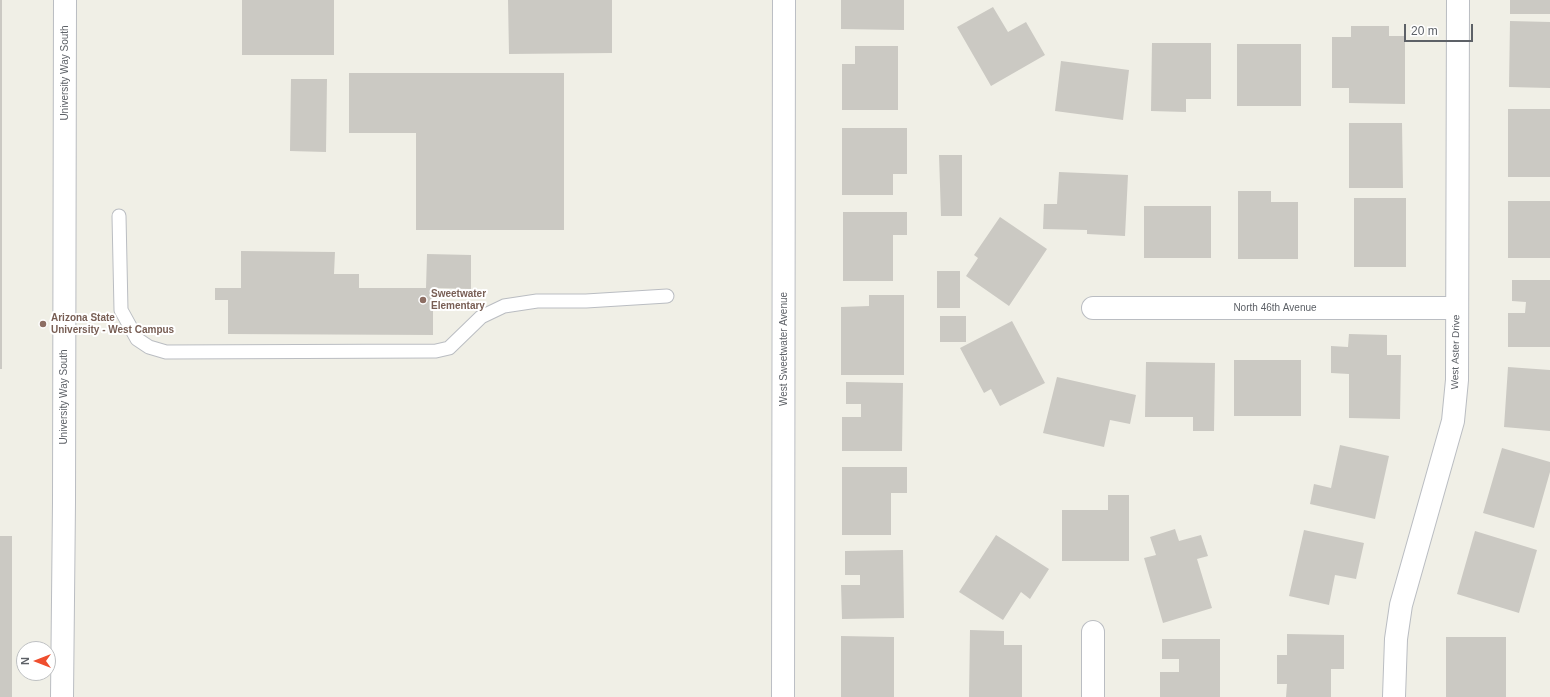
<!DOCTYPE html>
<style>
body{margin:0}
#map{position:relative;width:1550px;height:697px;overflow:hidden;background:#f0efe6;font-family:Arial,sans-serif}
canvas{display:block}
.north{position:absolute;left:16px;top:641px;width:40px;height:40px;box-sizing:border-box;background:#fff;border:1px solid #bec0c2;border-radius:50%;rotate:270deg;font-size:11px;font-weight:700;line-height:16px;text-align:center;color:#5d6167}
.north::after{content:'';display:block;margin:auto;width:14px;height:18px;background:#ef4e2e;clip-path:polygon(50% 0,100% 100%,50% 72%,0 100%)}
.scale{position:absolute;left:1404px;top:24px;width:69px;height:18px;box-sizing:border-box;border:2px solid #5d6167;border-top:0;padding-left:5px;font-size:12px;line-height:14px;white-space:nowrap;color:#5d6167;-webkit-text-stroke:3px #fff;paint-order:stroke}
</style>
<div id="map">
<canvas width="1550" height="697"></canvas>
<div class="north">N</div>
<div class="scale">20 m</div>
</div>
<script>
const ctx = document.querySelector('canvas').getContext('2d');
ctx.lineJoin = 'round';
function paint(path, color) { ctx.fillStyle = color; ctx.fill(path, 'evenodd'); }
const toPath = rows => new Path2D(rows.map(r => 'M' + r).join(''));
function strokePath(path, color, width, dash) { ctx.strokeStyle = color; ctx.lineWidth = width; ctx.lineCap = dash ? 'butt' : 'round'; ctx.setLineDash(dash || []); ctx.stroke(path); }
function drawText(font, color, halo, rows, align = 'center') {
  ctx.font = font + ' Arial,sans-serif'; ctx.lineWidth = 4; ctx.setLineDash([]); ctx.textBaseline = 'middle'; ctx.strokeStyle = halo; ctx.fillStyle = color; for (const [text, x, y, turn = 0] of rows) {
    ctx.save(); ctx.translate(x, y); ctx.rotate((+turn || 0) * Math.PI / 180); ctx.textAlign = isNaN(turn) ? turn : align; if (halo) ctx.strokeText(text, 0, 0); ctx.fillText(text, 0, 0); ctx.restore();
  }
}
paint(toPath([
 [0,0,2,0,2,369,0,369],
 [242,0,334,0,334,55,242,55],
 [508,0,612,0,612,53,509,54],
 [841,0,904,0,904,30,841,29],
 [1510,0,1550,0,1550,14,1510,14],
 [993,7,1008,32,1026,22,1045,55,991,86,957,27],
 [1510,21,1550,22,1550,88,1509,87],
 [1351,26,1389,26,1389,36,1405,36,1405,104,1349,103,1349,88,1332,88,1332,37,1351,37],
 [1152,43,1211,43,1211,99,1186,99,1186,112,1151,111],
 [1237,44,1301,44,1301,106,1237,106],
 [855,46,898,46,898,110,842,110,842,64,855,64],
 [1061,61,1129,70,1123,120,1055,111],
 [349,73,564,73,564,230,416,230,416,133,349,133],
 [291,79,327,79,326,152,290,151],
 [1508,109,1550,109,1550,177,1508,177],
 [1349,123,1402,123,1403,188,1349,188],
 [842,128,907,128,907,174,893,174,893,195,842,195],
 [939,155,962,155,962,216,941,216],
 [1059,172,1128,175,1125,236,1087,234,1087,230,1043,229,1044,204,1057,204],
 [1238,191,1271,191,1271,202,1298,202,1298,259,1238,259],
 [1354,198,1406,198,1406,267,1354,267],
 [1508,201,1550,201,1550,258,1508,258],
 [1144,206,1211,206,1211,258,1144,258],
 [843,212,907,212,907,235,893,235,893,281,843,281],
 [1000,217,1047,249,1009,306,966,276,978,258,974,255],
 [241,251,335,252,334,274,359,274,359,288,426,288,427,254,471,255,471,289,433,288,433,335,228,334,228,300,215,300,215,288,241,288],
 [937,271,960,271,960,308,937,308],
 [1512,280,1550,280,1550,347,1508,347,1508,313,1525,313,1526,302,1512,301],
 [869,295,904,295,904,375,841,375,841,307,869,306],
 [940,316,966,316,966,342,940,342],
 [1012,321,1045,383,1000,406,991,389,984,393,960,348],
 [1349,334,1387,335,1387,355,1401,355,1400,419,1349,418,1349,374,1331,373,1331,346,1348,347],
 [1234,360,1301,360,1301,416,1234,416],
 [1146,362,1215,363,1214,431,1193,431,1193,417,1145,417],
 [1508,367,1550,370,1550,431,1504,427],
 [1057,377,1136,395,1130,424,1110,420,1104,447,1043,433],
 [846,382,903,383,902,451,842,451,842,417,861,417,861,404,846,404],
 [1340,445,1389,456,1375,519,1310,504,1314,484,1331,488],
 [1502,448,1550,462,1550,472,1534,528,1483,513],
 [842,467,907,467,907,493,891,493,891,535,842,535],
 [1108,495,1129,495,1129,561,1062,561,1062,510,1108,510],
 [1175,529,1179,541,1201,535,1208,556,1197,559,1212,608,1163,623,1144,558,1156,555,1150,537],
 [1304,530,1364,543,1356,579,1335,575,1329,605,1289,596],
 [1475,531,1537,550,1519,613,1457,594],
 [996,535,1049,569,1030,599,1021,592,1003,620,959,592],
 [0,536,12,536,12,697,0,697],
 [903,550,904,618,842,619,841,585,860,585,860,575,845,575,845,551],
 [970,630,1004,631,1004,645,1022,645,1022,697,969,697],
 [1287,634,1344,635,1344,669,1331,669,1331,697,1286,697,1287,684,1277,684,1277,655,1287,655],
 [841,636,894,637,894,697,841,697],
 [1446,637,1506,637,1506,697,1446,697],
 [1162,639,1220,639,1220,697,1160,697,1160,672,1179,672,1179,659,1162,659]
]), '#cbc9c3');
const lane = toPath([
 [119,216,121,310,137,339,149,347,166,352,436,351,449,348,481,317,504,306,537,301,586,301,667,296]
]);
const street = toPath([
 [1093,308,1457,308],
 [62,697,64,502,65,0],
 [1093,697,1093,632],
 [1394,697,1396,639,1401,605,1453,421,1457,380,1458,0]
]);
const secondary = toPath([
 [783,697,784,0]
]);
strokePath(lane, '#babdc2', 15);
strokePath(street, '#babdc2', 24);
strokePath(secondary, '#bbbec4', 24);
strokePath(lane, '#fff', 13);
strokePath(street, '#fff', 22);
strokePath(secondary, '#fff', 22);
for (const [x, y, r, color] of [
 [423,300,4,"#8d6e63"],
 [43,324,4,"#8d6e63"]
]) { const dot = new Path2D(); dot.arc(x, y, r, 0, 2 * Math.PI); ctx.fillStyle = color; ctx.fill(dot); strokePath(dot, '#fff', 1.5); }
drawText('10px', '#5d6167', '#fff', [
 ["University Way South",65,73,-90],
 ["North 46th Avenue",1275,308],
 ["West Sweetwater Avenue",784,349,-90],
 ["West Aster Drive",1456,352,-89],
 ["University Way South",64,397,-90]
]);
drawText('bold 10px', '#785e54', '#fff', [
 ["Sweetwater",431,294],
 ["Elementary",431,306],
 ["Arizona State",51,318],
 ["University - West Campus",51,330]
], 'left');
</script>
